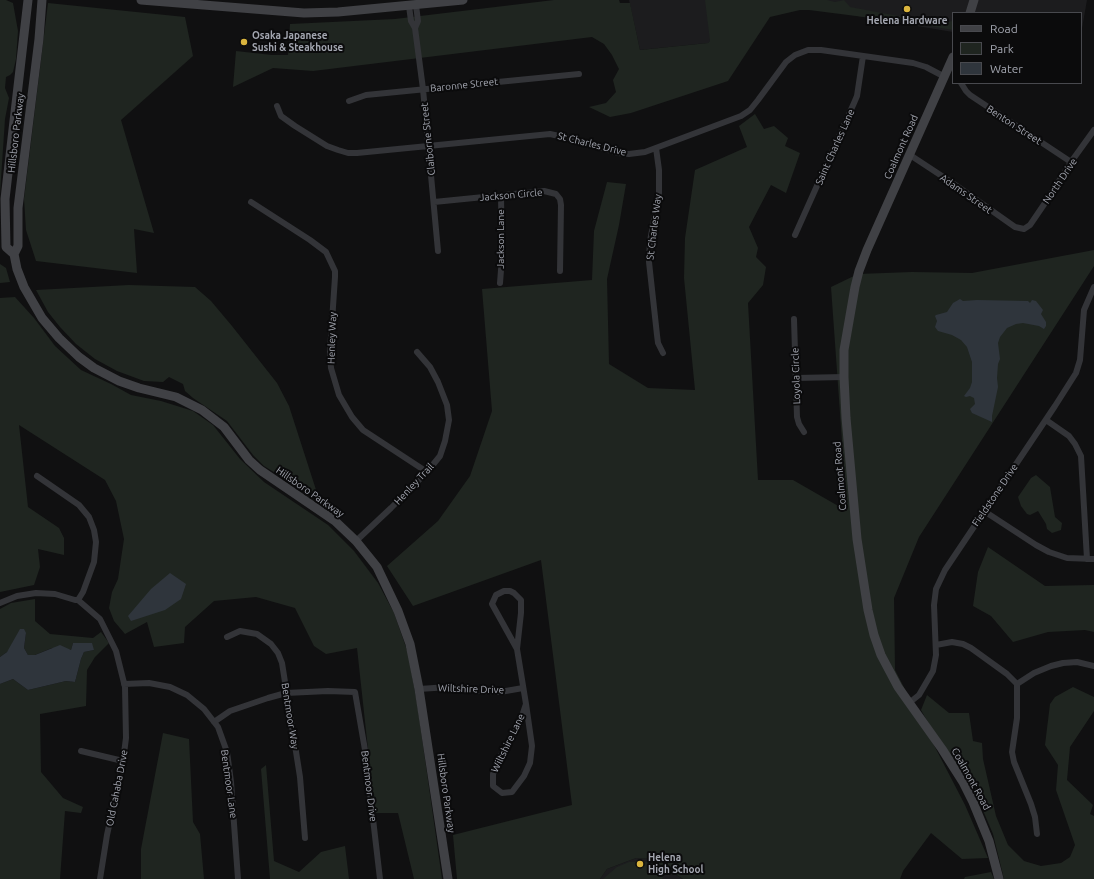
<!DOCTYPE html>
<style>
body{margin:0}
#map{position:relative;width:1094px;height:879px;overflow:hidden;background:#101011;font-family:Ubuntu,sans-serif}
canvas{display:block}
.legend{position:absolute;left:952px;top:12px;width:130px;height:72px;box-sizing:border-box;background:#0b0b0c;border:1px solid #48494e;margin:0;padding:5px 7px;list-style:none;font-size:12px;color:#a3a6b0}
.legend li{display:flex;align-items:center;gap:8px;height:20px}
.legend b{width:20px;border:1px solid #48494e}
</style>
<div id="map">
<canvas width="1094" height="879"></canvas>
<ul class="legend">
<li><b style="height:5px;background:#404145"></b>Road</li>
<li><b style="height:11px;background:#1f2520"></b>Park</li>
<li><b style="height:11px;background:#2f353c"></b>Water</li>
</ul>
</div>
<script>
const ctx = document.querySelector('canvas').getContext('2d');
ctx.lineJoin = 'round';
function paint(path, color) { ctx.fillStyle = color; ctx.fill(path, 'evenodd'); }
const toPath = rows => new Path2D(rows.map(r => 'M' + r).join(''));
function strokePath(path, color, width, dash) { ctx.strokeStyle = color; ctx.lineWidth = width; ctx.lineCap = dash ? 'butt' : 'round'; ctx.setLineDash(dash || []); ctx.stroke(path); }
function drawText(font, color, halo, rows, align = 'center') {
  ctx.font = font + ' Ubuntu,sans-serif'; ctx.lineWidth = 4; ctx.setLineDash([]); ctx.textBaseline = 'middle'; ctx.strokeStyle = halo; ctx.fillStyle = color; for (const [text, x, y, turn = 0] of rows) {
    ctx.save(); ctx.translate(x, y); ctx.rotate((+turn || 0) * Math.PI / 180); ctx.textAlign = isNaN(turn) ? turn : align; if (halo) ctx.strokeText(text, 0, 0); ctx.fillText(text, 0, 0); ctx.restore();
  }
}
paint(toPath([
 [629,0,1087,0,1081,34,1081,13,953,13,953,32,809,8,752,9,708,43,640,50],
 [636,858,650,859,683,879,600,879,607,869]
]), '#1c1c1e');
paint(toPath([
 [0,0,6,0,13,3,18,31,16,59,13,72,10,75,6,77,5,88,9,98,5,119,0,194],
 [554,0,619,0,620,3,630,3,640,50,708,43,710,41,705,0,827,0,835,2,844,0,850,7,904,17,945,22,953,21,953,30,911,23,809,10,800,10,770,17,728,81,631,113,610,117,589,107,606,103,616,92,613,80,619,69,612,55,604,44,592,37,313,71,273,68,233,87,236,51,272,55,288,55,290,24,395,19],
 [48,3,185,17,193,56,121,120,154,233,134,229,137,273,36,261,26,230,24,199],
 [755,114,764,129,774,126,788,138,785,146,800,153,786,193,771,185,749,227,758,248,756,257,766,267,763,285,748,303,758,480,793,480,847,511,831,287,858,274,912,272,972,273,1094,250,1094,266,919,537,894,598,895,670,965,805,988,858,962,859,931,833,903,871,900,879,683,879,667,869,662,879,603,879,617,867,629,862,648,862,660,865,650,859,636,858,607,869,600,879,457,879,453,835,572,805,541,560,413,606,387,566,438,521,470,476,492,411,482,289,592,280,594,231,607,182,626,184,619,225,607,279,609,364,648,388,695,390,684,278,685,238,695,170,747,147,739,126],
 [0,264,6,268,10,282,0,283],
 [129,285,195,287,211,301,232,326,277,383,289,406,318,496,290,482,264,466,253,455,227,421,193,398,185,391,183,384,169,377,163,382,144,381,117,371,95,359,76,344,60,327,48,312,36,290],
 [15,297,34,318,55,346,81,370,111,384,131,395,161,401,193,411,213,425,240,459,264,482,328,525,354,551,378,583,394,613,408,653,417,703,442,879,414,879,398,813,375,813,357,648,326,654,314,646,295,608,256,597,214,601,185,627,184,643,154,647,147,622,125,634,114,621,109,608,112,592,118,579,124,539,116,501,105,480,19,425,28,507,59,528,64,538,64,555,38,549,40,567,34,585,0,592,0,298],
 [1036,475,1050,487,1055,517,1062,523,1061,530,1052,533,1047,529,1046,524,1038,511,1030,515,1027,514,1021,506,1018,497,1031,478],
 [988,547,1045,586,1094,585,1094,632,1085,630,1048,632,1013,642,991,616,973,606,978,572],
 [35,599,35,621,50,634,93,638,101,632,109,643,95,657,87,670,86,706,40,714,41,772,63,798,83,807,81,813,65,811,60,879,0,879,0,684,13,679,28,690,66,681,75,682,81,659,84,652,94,650,73,643,71,650,52,648,35,655,28,655,24,648,26,633,7,652,0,657,0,609,11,603],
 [1073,687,1094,697,1094,711,1070,747,1067,780,1093,805,1090,814,1094,816,1094,879,1004,879,993,834,974,789,929,724,921,710,927,695,949,713,969,713,973,741,982,743,983,759,996,816,1008,845,1024,861,1041,866,1061,863,1070,857,1075,845,1056,790,1058,765,1045,745,1050,704,1055,697],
 [163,733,189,739,193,822,200,834,204,879,141,879,141,849],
 [266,765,274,861,299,872,321,852,345,846,349,879,270,879,261,769],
 [991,872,994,879,964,879,965,877]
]), '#1f2520');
paint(toPath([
 [960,299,963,301,977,300,1028,301,1030,303,1032,300,1036,301,1043,310,1041,314,1046,322,1046,326,1044,329,1039,326,1023,323,1016,324,1007,328,1000,337,998,343,1000,359,998,364,997,378,998,387,992,416,992,422,972,413,970,409,975,404,974,398,970,396,966,397,964,396,970,388,972,382,972,362,967,347,961,340,952,335,938,331,935,327,937,321,935,316,936,315,947,312,953,303],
 [170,573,186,584,181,599,165,610,131,621,128,616,151,589],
 [20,629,24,629,26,633,24,648,28,655,35,655,60,645,71,650,73,643,92,643,94,650,84,652,81,659,75,682,66,681,28,690,13,679,0,684,0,657,7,652]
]), '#2f353c');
strokePath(toPath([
 [409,6,411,21,415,28,423,89,438,251],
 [415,28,418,21,416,5],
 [961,83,966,91,970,95,1071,162],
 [349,101,366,95,579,74],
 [277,106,281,116,295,126,327,146,338,150,348,153,357,153,550,134,568,138,618,153,629,154,645,152,741,116,750,110,758,100,786,62,795,55,808,50,821,50,913,63,926,67,945,77],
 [656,148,659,170,659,193,650,241,649,262,657,335,658,343,663,353],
 [910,155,954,184,1015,227,1024,229,1030,225,1045,203,1071,162,1094,130],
 [251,202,310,240,326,252,335,271,335,277,330,351,331,368,339,395,352,417,363,430,427,472],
 [434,202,544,191,556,194,560,199,561,205,560,271],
 [795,235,854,103,857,96,863,56],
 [500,283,502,257,501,196],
 [794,319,797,417,799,424,804,432],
 [796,378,844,377],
 [1046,420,1069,436,1075,444,1081,456,1087,559],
 [37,476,79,505,89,517,94,530,96,542,94,562,83,592,78,600],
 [984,511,1036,545,1049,552,1067,558,1094,559],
 [356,541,391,508,427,472,440,456,445,441,449,420,447,405,438,382,430,367,417,352],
 [0,603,17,596,36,593,55,594,75,600,78,600,100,619,116,651,125,687,126,738,123,761,107,835,100,879],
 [227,637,240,631,257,634,271,644,278,653,282,663,300,777,305,838],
 [936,645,952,642,963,644,971,648,1007,674,1017,684,1017,718,1012,752,1014,762,1031,804,1035,817,1037,834],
 [517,649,492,604,496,595,504,591,510,591,514,593,521,600,521,613,517,649,526,704,519,725,501,755,493,774,493,786,502,793,512,792,524,776,530,763,532,746,526,704],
 [124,684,149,683,170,687,187,695,204,709,218,727,227,752,231,782,238,879],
 [1017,684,1034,673,1051,666,1063,663,1077,662,1094,666],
 [419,689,449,687,482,691,500,692,523,688],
 [909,703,919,695,933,671,936,655,934,605,936,589,945,570,1055,406,1076,373,1080,360,1084,310,1094,287],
 [214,722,230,711,268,698,286,693,328,691,355,692,365,750,380,879],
 [81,751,123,761]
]), '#333438', 6);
strokePath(toPath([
 [28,0,5,199,6,247,14,254,17,269,24,287,42,318,59,338,79,357,94,368,119,381,139,388,176,397,202,410,224,427,249,460,260,470,335,521,356,541,377,567,398,611,410,644,419,689,448,879],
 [141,0,304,13,338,12,463,0],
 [970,13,974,0],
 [953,57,867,250,859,271,855,287,844,350,844,377,846,418,857,539,868,610,874,635,881,655,898,687,942,749,963,782,973,802,989,841,999,879],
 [14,254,18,246,18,208,39,39,42,0]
]), '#404145', 9);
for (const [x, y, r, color] of [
 [907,9,4,"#dbb53e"],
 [244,42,4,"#dbb53e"],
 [640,864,4,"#dbb53e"]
]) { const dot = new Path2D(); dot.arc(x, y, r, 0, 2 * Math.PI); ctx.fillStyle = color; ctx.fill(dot); strokePath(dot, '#0b0b0c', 1.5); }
drawText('bold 10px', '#a3a6b0', '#0b0b0c', [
 ["Helena Hardware",907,21,"center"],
 ["Osaka Japanese",252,36],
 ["Sushi & Steakhouse",252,48],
 ["Helena",648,858],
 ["High School",648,870]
], 'left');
drawText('10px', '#a3a6b0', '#0b0b0c', [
 ["Baronne Street",464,85,-6],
 ["Benton Street",1014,125,33],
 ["Hillsboro Parkway",16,133,-83],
 ["Claiborne Street",428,139,-96],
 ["St Charles Drive",592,144,14],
 ["Saint Charles Lane",835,147,-66],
 ["Coalmont Road",901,147,-66],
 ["North Drive",1060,181,-56],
 ["Adams Street",966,194,35],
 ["Jackson Circle",511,195,-5],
 ["St Charles Way",654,227,-83],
 ["Jackson Lane",501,239,-90],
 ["Henley Way",332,338,-88],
 ["Loyola Circle",796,376,-92],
 ["Coalmont Road",840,476,-95],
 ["Henley Trail",414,484,-47],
 ["Hillsboro Parkway",310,492,35],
 ["Fieldstone Drive",995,495,-56],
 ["Wiltshire Drive",471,689,2],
 ["Bentmoor Way",290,716,81],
 ["Wiltshire Lane",508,743,-64],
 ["Coalmont Road",971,779,61],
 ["Bentmoor Lane",229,784,82],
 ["Bentmoor Drive",369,786,83],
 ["Old Cahaba Drive",117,788,-79],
 ["Hillsboro Parkway",446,793,82]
]);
</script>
